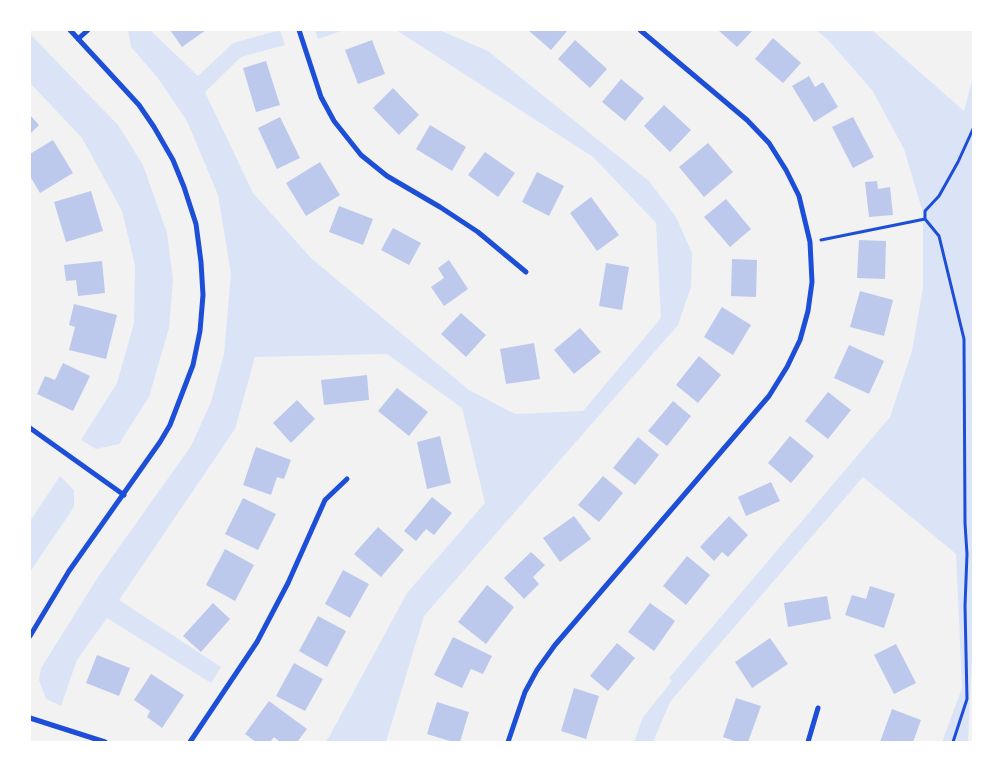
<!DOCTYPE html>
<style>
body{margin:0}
#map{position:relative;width:1003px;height:772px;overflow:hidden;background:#f2f2f2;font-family:"Source Sans 3",sans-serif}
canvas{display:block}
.frame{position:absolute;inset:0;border:31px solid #fff;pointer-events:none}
</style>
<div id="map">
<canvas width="1003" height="772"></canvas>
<div class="frame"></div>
</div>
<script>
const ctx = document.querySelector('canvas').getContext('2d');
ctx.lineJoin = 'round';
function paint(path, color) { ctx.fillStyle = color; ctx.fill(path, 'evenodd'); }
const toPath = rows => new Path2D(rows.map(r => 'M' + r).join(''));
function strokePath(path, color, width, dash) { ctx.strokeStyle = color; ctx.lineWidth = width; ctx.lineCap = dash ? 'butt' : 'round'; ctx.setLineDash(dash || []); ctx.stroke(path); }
paint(toPath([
 [128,30,150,30,198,76,233,43,280,30,285,45,241,57,205,92,253,193,311,258,469,390,515,414,583,411,661,318,656,223,593,157,396,30,439,30,488,51,649,181,676,217,692,253,691,287,678,325,424,616,386,742,324,742,329,737,407,593,485,503,462,408,387,354,255,357,235,429,119,600,221,667,211,683,107,618,77,660,61,706,46,699,39,680,41,668,100,574,191,446,211,402,224,354,231,274,218,195,187,121,157,77,131,47],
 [315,30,344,30,318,39],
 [816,30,872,30,964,111,973,77,973,636,968,742,942,742,962,688,956,554,863,477,670,702,653,742,634,742,643,717,672,681,669,678,890,417,912,351,923,288,923,213,904,149,872,90,829,41],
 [30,34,118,125,143,165,167,233,173,280,169,328,149,397,119,444,96,449,81,440,117,383,134,323,135,266,122,211,82,138,30,83],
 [60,476,74,490,74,507,30,572,30,521]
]), '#dbe4f7');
paint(toPath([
 [170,30,206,30,182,47],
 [528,30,568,30,551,50],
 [718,30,753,30,737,47],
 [773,38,801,63,783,83,755,59],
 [372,40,385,74,358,84,345,50],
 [575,40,607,69,590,88,558,59],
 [266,61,280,105,256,112,243,68],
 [809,76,815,87,823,82,838,107,814,122,792,86],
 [621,79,644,98,625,121,602,102],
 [393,88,419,115,399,135,373,108],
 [664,105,691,130,670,152,644,126],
 [30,115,39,125,30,134],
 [280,117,300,158,277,169,258,128],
 [853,117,874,157,853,168,832,127],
 [430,125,466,147,452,171,416,149],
 [53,140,73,173,40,193,30,176,30,154],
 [708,143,733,172,704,197,679,167],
 [485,152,515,173,498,197,468,175],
 [320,162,340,195,306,216,286,183],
 [537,172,564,186,549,216,522,202],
 [877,181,878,189,890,187,893,215,869,217,865,182],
 [91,191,103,231,66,242,54,202],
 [591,197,619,235,597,251,570,213],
 [726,199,751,229,730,247,704,217],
 [339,206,373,219,363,245,329,232],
 [393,228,421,243,409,265,381,250],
 [859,240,886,241,885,279,857,278],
 [732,259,757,260,756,297,731,296],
 [449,260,468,289,444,306,431,287,444,278,438,268],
 [102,261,105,293,78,296,76,280,66,281,64,265],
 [606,263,629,267,622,310,599,306],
 [860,291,893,300,884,336,850,327],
 [74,304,117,315,106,359,69,350,75,327,69,325],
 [722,307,751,325,733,355,704,337],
 [461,313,486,335,466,357,441,334],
 [580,328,601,352,574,374,554,350],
 [534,343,540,379,506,384,500,349],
 [849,345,884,361,869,394,834,378],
 [699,356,721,375,698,403,676,385],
 [63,363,90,376,73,411,37,394,45,376,55,380],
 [367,375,369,400,324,405,321,380],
 [397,388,428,412,409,436,378,411],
 [828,392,851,410,828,439,805,421],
 [297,400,315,419,291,443,273,423],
 [673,401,691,416,667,446,648,431],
 [440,436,451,483,427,489,417,442],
 [790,436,814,456,791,483,768,463],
 [638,437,659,455,635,485,613,468],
 [256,447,291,460,284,479,277,477,271,495,243,485],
 [603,476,623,493,599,522,578,505],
 [771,482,780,501,746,516,738,497],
 [432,497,452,513,434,535,426,529,416,541,404,531],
 [243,498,276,514,258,550,225,534],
 [574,516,591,539,560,562,543,538],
 [729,516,748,535,728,557,722,552,714,561,700,547],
 [378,527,404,550,381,577,354,554],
 [225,549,254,565,235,601,206,585],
 [531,552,545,565,533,577,539,584,524,599,504,578],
 [687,556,710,575,686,605,663,586],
 [343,570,369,584,350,618,325,604],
 [487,585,514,607,486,644,458,622],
 [870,586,895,594,884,628,845,615,852,595,866,599],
 [827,596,831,619,788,627,784,603],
 [213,603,230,619,201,652,183,636],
 [650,603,675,621,654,651,628,632],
 [318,616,346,631,327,667,299,651],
 [453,637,492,656,483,674,471,669,462,688,434,675],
 [770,638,788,664,752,688,735,662],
 [617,643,635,658,608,691,590,676],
 [896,644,916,683,894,694,874,655],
 [97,655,130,668,119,696,86,683],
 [294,663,323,679,305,711,276,696],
 [151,674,184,695,162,728,147,717,150,711,134,700],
 [574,688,599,696,586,739,561,731],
 [736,698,761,706,748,742,737,742,723,737],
 [269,701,307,729,297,742,280,742,274,737,270,742,256,742,245,734],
 [437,702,469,712,460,742,453,742,427,734],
 [892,709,921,720,913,742,880,742]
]), '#bdc9ec');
strokePath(toPath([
 [821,240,925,219],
 [953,742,967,699,965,606,967,554,965,523,964,339,939,236,925,219,925,211,939,196,958,162,973,129]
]), '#1d4ed8', 3);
strokePath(toPath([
 [299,30,321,97,334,121,361,155,387,176,440,207,478,232,526,272],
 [78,39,88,30],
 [30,428,124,495],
 [30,636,69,571,160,442,170,425,193,365,200,331,203,295,201,262,196,224,184,187,173,160,154,127,139,105,70,30],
 [30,718,105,742],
 [190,742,257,642,288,583,325,500,347,479],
 [508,742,525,692,537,670,555,645,769,396,787,367,800,340,808,311,812,282,810,242,799,196,786,170,769,143,747,120,640,30],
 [808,742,818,708]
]), '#1d4ed8', 5);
</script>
